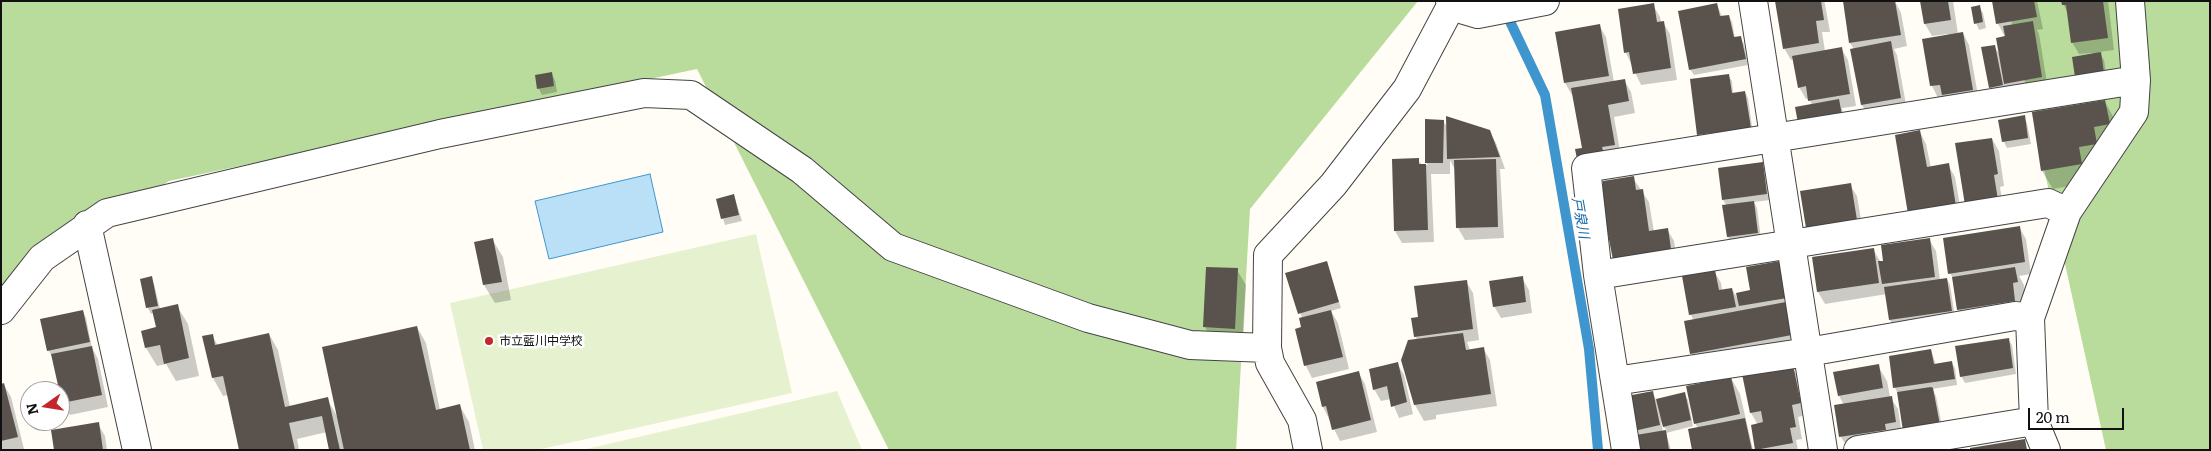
<!DOCTYPE html>
<meta charset="utf-8">
<style>
body{margin:0}
#map{position:relative;width:2211px;height:451px;overflow:hidden;background:#fffdf5;font-family:Literata,serif}
canvas{display:block}
.frame{position:absolute;inset:0;border:2px solid #111;pointer-events:none}
.north{position:absolute;left:20px;top:381px;width:50px;height:50px;box-sizing:border-box;background:#fff;border:1px solid #a0a0a0;border-radius:50%;rotate:257deg;font-size:14px;font-weight:700;line-height:20px;text-align:center;color:#111}
.north::after{content:'';display:block;margin:auto;width:18px;height:22px;background:#c4262e;clip-path:polygon(50% 0,100% 100%,50% 72%,0 100%)}
.scale{position:absolute;left:2028px;top:408px;width:96px;height:22px;box-sizing:border-box;border:2px solid #111;border-top:0;padding-left:6px;font-size:15px;line-height:18px;white-space:nowrap;color:#111;-webkit-text-stroke:4px #fff;paint-order:stroke}
</style>
<div id="map">
<canvas width="2211" height="451"></canvas>
<div class="frame"></div>
<div class="north">N</div>
<div class="scale">20 m</div>
</div>
<script>
const ctx = document.querySelector('canvas').getContext('2d');
ctx.lineJoin = 'round';
function paint(path, color) { ctx.fillStyle = color; ctx.fill(path, 'evenodd'); }
const toPath = rows => new Path2D(rows.map(r => 'M' + r).join(''));
function strokePath(path, color, width, dash) { ctx.strokeStyle = color; ctx.lineWidth = width; ctx.lineCap = dash ? 'butt' : 'round'; ctx.setLineDash(dash || []); ctx.stroke(path); }
function drawText(font, color, halo, rows, align = 'center') {
  ctx.font = font + ' Literata,"Noto Sans JP",serif'; ctx.lineWidth = 5; ctx.setLineDash([]); ctx.textBaseline = 'middle'; ctx.strokeStyle = halo; ctx.fillStyle = color; for (const [text, x, y, turn = 0] of rows) {
    ctx.save(); ctx.translate(x, y); ctx.rotate((+turn || 0) * Math.PI / 180); ctx.textAlign = isNaN(turn) ? turn : align; if (halo) ctx.strokeText(text, 0, 0); ctx.fillText(text, 0, 0); ctx.restore();
  }
}
paint(toPath([
 [1,1,1418,1,1250,209,1236,450,889,450,697,69,169,181,1,292],
 [2007,1,2210,1,2210,450,2106,450]
]), '#b9dc9c');
paint(toPath([
 [756,234,792,393,537,450,483,450,450,303],
 [837,391,862,450,582,450]
]), '#e6f2cf');
const water = toPath([
 [650,174,663,232,549,259,535,201,650,174]
]);
paint(water, '#b9e0f7');
strokePath(water, '#3f96cf', 1);
paint(toPath([
 [1776,1,1824,1,1825,4,1830,32,1822,32,1825,51,1841,48,1848,60,1856,106,1842,108,1844,121,1812,105,1809,98,1806,99,1799,87,1794,59,1791,60,1784,48],
 [1844,1,1895,1,1901,13,1907,46,1894,49,1897,55,1907,110,1869,117,1862,105,1854,49,1850,43],
 [1921,1,1953,1,1958,34,1963,33,1969,45,1979,101,1938,98,1932,86,1923,40,1948,36,1948,34,1932,36,1925,24],
 [1993,1,2037,1,2043,29,2037,30,2039,34,2048,89,2012,95,2007,87,2009,97,1997,99,1990,87,1994,46,2000,55,2005,37,1998,24],
 [2062,1,2108,1,2114,50,2099,52,2104,60,2107,79,2092,53,2079,54,2072,42,2068,14],
 [1717,4,1722,17,1729,16,1732,22,1735,38,1740,38,1744,44,1748,65,1694,75,1690,69],
 [1653,5,1660,17,1661,22,1663,22,1670,34,1677,80,1641,85,1626,53,1619,10],
 [1979,7,1983,13,1986,28,1979,30,1976,23],
 [1599,25,1606,37,1614,82,1624,80,1631,92,1635,113,1614,117,1621,157,1584,149,1574,95,1572,95,1565,83,1556,33],
 [551,73,555,80,557,92,542,95,539,89,536,76],
 [1728,75,1732,81,1733,94,1745,92,1748,98,1753,134,1702,141,1698,135],
 [2105,102,2115,120,2092,182,2053,189,2042,171],
 [2024,117,2027,123,2031,144,2007,148,2004,142,2000,121],
 [1443,121,1448,128,1489,131,1496,143,1505,169,1500,169,1504,238,1465,240,1458,228,1455,170,1450,160,1450,174,1431,174,1434,242,1402,243,1395,231,1394,160,1418,160,1422,165,1428,165,1426,163],
 [1920,132,1926,144,1931,168,1948,165,1955,177,1962,218,1916,226],
 [1992,139,1999,151,2004,186,2000,187,2004,212,1966,205],
 [1762,163,1766,169,1770,200,1754,202,1757,208,1761,239,1731,243,1728,237,1724,206,1727,206,1723,200],
 [1633,178,1649,202,1654,232,1667,229,1674,241,1677,261,1621,271],
 [1850,185,1857,196,1863,232,1814,239],
 [734,195,742,221,725,225,717,199],
 [2019,227,2026,239,2031,274,2019,276,2024,285,2026,298,2021,298,2024,317,1967,326,1958,310,1954,280,1950,273],
 [492,239,503,257,511,300,495,303,484,285,476,243],
 [1929,239,1936,251,1940,280,1947,279,1950,285,1955,317,1894,326,1890,320,1887,294,1825,304,1818,292,1873,249,1880,261,1884,262],
 [1326,262,1341,308,1331,311,1338,323,1349,369,1312,378,1306,366,1297,330,1302,328,1302,318,1287,274],
 [1237,270,1246,285,1243,344,1214,343,1205,327],
 [1714,271,1721,283,1722,290,1732,289,1739,301,1752,291,1786,274,1795,341,1695,359,1691,353,1694,321,1691,315,1684,277],
 [151,278,154,284,160,309,177,306,188,324,199,376,176,381,166,364,157,366,146,348,158,328,154,313,151,314,148,308,141,280],
 [1522,278,1529,290,1532,313,1501,318,1494,306],
 [1466,281,1473,293,1479,340,1467,342,1470,350,1483,348,1490,360,1497,406,1436,415,1436,419,1424,421,1415,405,1402,360,1418,341,1415,336,1419,318],
 [83,311,86,318,92,348,98,359,108,407,70,415,63,403,52,356,48,350],
 [417,327,426,343,440,410,460,406,469,422,475,450,331,450,327,432,297,439,299,450,240,450,228,395,223,396,213,378,212,335,218,346,269,334,278,350,290,407,327,399,337,416],
 [2008,339,2012,345,2016,374,1965,383,1961,376],
 [1931,350,1936,365,1951,362,1955,368,1957,385,1932,389,1936,396,1943,431,1898,394,1895,388,1890,357],
 [1397,363,1404,375,1413,414,1399,418,1391,399,1381,401,1374,389],
 [1792,366,1799,378,1806,415,1798,417,1802,439,1796,440,1798,450,1757,450,1752,426,1758,425,1751,413,1743,375],
 [1878,366,1887,381,1890,397,1898,409,1902,434,1848,448,1841,437,1844,405,1839,396],
 [1358,372,1365,384,1377,432,1340,441,1323,407,1317,382],
 [1731,378,1740,394,1753,450,1694,450,1698,428,1695,423],
 [1,385,4,385,11,397,24,449,1,450],
 [1652,392,1656,400,1684,394,1688,400,1693,426,1666,433,1671,450,1639,450,1639,436,1636,430],
 [1661,422,1667,431,1663,432],
 [98,424,105,436,107,450,56,450]
]), '#0003');
strokePath(toPath([
 [1505,11,1545,95,1589,349,1598,450]
]), '#3f96cf', 10);
paint(toPath([
 [1775,1,1821,1,1824,20,1816,21,1819,43,1783,49],
 [1843,1,1895,1,1901,35,1849,43],
 [1920,1,1948,1,1951,20,1924,24],
 [1992,1,2034,1,2037,17,1996,24],
 [2061,1,2103,1,2108,38,2071,43,2066,5,2062,5],
 [1654,3,1657,22,1664,21,1671,68,1633,74,1629,52,1624,53,1618,9],
 [1717,3,1720,16,1729,15,1734,37,1741,36,1746,59,1689,70,1678,11],
 [1980,5,1983,22,1974,24,1971,7],
 [2033,21,2042,77,2004,84,1996,38,2005,36,2003,26],
 [1600,24,1609,76,1564,83,1555,32],
 [1963,32,1973,90,1942,95,1940,85,1930,86,1922,39],
 [1891,41,1901,98,1861,105,1850,49],
 [1995,45,2003,85,1989,88,1981,47],
 [1842,47,1850,94,1808,101,1806,86,1798,88,1792,56],
 [2101,52,2104,73,2075,77,2072,57],
 [552,72,554,86,537,89,535,75],
 [1729,74,1732,93,1745,91,1751,128,1697,135,1690,79],
 [1625,79,1629,101,1608,105,1615,145,1602,147,1604,154,1577,159,1575,149,1582,148,1571,88],
 [1839,99,1842,115,1798,123,1795,107],
 [2105,100,2110,124,2094,127,2097,144,2079,147,2082,164,2041,171,2032,112],
 [2025,115,2028,138,2002,142,1998,120],
 [1446,116,1490,130,1500,157,1447,159],
 [1425,119,1444,120,1443,163,1425,163],
 [1920,130,1927,167,1949,163,1956,206,1908,214,1895,135],
 [1992,138,1998,174,1994,175,1998,200,1965,205,1955,143],
 [1419,158,1419,164,1426,164,1428,230,1394,231,1392,159],
 [1496,159,1498,227,1456,228,1454,160],
 [1763,162,1767,194,1722,200,1718,168],
 [1634,176,1636,190,1643,189,1649,231,1668,228,1671,249,1613,260,1601,198,1603,181],
 [1851,183,1857,220,1806,228,1800,191],
 [734,194,739,215,721,219,716,199],
 [1754,201,1758,233,1727,237,1722,205],
 [2020,226,2025,262,1948,274,1943,238],
 [493,238,502,282,483,285,474,242],
 [1930,238,1935,277,1882,284,1878,261,1883,261,1881,245],
 [1874,248,1879,283,1817,292,1812,257],
 [1327,261,1339,302,1298,314,1285,273],
 [1780,261,1787,298,1739,306,1736,293,1750,290,1746,267],
 [1206,267,1238,268,1235,329,1203,327],
 [2015,267,2018,282,2013,283,2015,301,1957,310,1952,277],
 [1715,270,1719,290,1732,288,1736,307,1689,315,1682,276],
 [152,276,158,306,146,308,140,279],
 [1523,276,1526,302,1493,307,1489,281],
 [1947,278,1952,311,1889,320,1884,287],
 [1467,280,1473,329,1414,337,1411,318,1418,317,1414,286],
 [1786,302,1792,335,1690,354,1684,321],
 [178,304,189,358,164,364,160,345,145,348,141,331,156,327,152,310],
 [83,310,90,342,47,351,40,319],
 [1331,310,1343,357,1304,366,1295,329,1301,327,1299,318],
 [417,326,436,410,460,404,470,450,344,450,322,347],
 [269,333,285,407,328,397,340,450,329,450,322,416,289,423,295,450,239,450,223,376,212,378,202,336,213,334,215,345],
 [1463,333,1466,350,1484,347,1491,394,1414,405,1401,360,1408,340],
 [2009,338,2013,368,1960,377,1955,346],
 [92,346,102,395,62,403,51,354],
 [1931,349,1934,364,1952,361,1955,379,1893,388,1889,356],
 [1398,362,1407,402,1391,407,1387,386,1373,390,1369,369],
 [1879,364,1883,388,1838,396,1833,372],
 [1793,365,1801,403,1792,405,1796,427,1790,428,1793,443,1755,450,1751,425,1763,422,1761,411,1750,413,1742,374],
 [1359,371,1371,420,1332,430,1326,406,1322,407,1316,382],
 [1731,377,1740,414,1694,424,1686,386],
 [4,383,18,437,1,441,1,384],
 [1931,387,1933,388,1940,425,1903,431,1897,392],
 [1653,391,1660,425,1634,431,1627,396],
 [1685,392,1691,420,1663,427,1656,399],
 [1892,396,1896,422,1885,424,1886,430,1839,437,1834,405],
 [1745,418,1752,450,1692,450,1688,429],
 [99,422,103,450,54,450,51,430],
 [1666,430,1669,450,1638,450,1636,435],
 [2025,439,2027,450,1970,450,1970,448]
]), '#5a524d');
const minor = toPath([
 [1753,1,1823,450],
 [1451,6,1478,14,1545,1],
 [87,225,137,450],
 [1598,275,1586,168,2136,80],
 [1,310,42,258,107,213,440,134,644,93,691,95,802,170,893,247,1088,318,1190,345,1267,348],
 [2030,318,2034,421,2046,450],
 [1615,381,1808,352,2015,316,2030,318,2067,212],
 [1308,450,1302,420,1270,363,1267,348,1268,255,1333,185,1407,89,1451,6,1450,1],
 [1626,450,1598,275,2048,203,2067,212,2134,112,2136,80,2130,1],
 [1858,450,2034,421]
]);
strokePath(minor, '#444', 30);
strokePath(minor, '#fff', 28);
for (const [x, y, r, color] of [
 [489,341,5,"#c4262e"]
]) { const dot = new Path2D(); dot.arc(x, y, r, 0, 2 * Math.PI); ctx.fillStyle = color; ctx.fill(dot); strokePath(dot, '#fff', 2); }
drawText('12px', '#111', '#fff', [
 ["市立藍川中学校",499,341]
], 'left');
drawText('italic 14px', '#1768a6', '#fff', [
 ["戸泉川",1580,218,80]
]);
</script>
